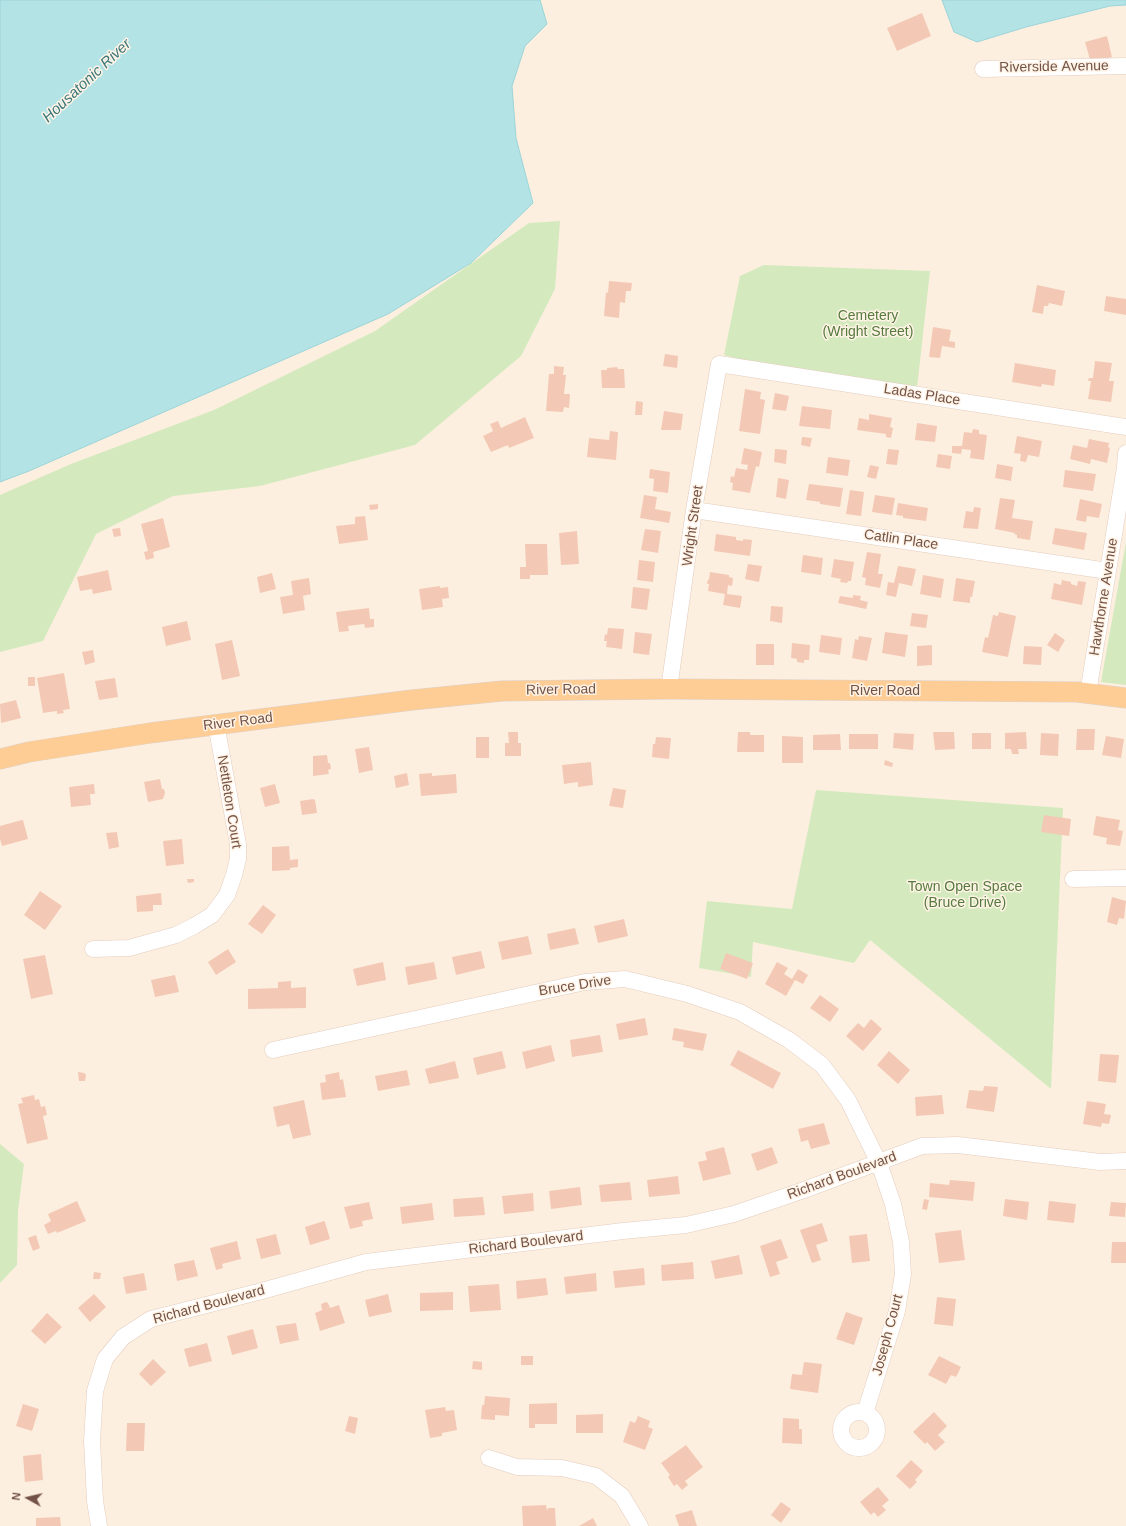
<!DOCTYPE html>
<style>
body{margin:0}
#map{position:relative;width:1126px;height:1526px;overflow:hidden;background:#fdefdf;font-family:Arial,sans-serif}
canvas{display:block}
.north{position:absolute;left:8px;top:1478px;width:40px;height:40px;-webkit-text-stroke:3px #fff3e6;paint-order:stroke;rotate:278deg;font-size:11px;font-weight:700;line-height:16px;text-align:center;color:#735246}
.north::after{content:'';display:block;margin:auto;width:14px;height:18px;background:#735246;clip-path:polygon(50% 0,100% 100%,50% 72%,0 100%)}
</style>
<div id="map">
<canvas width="1126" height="1526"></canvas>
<div class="north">N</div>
</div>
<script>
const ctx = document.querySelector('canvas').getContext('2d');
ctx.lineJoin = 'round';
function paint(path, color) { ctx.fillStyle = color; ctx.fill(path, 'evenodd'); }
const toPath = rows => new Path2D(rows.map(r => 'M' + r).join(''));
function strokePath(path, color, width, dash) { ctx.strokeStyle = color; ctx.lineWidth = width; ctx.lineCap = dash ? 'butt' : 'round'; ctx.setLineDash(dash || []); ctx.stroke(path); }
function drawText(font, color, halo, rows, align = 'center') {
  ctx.font = font + ' Arial,sans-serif'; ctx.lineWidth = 3; ctx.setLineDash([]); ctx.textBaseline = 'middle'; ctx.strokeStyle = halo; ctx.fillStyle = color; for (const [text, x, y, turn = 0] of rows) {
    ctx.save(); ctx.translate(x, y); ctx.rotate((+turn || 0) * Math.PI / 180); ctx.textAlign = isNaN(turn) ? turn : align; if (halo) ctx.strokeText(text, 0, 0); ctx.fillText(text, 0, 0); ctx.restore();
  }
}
paint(toPath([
 [560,221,555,289,521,356,415,445,260,486,173,496,96,534,43,641,0,652,0,495,71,464,214,410,375,331,529,223],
 [764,265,930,271,917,388,749,362,724,355,740,276],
 [1126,542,1126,685,1101,682],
 [816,790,1063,808,1051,1089,870,940,854,963,753,942,751,977,699,968,707,901,792,909],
 [0,1144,24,1164,18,1211,17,1265,0,1283]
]), '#d4eabe');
const water = toPath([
 [0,0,540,0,547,24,525,46,512,86,516,138,533,203,471,263,388,314,29,471,0,482,0,0],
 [942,0,1126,0,1126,5,1110,6,1026,27,977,42,954,32,942,0]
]);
paint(water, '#b4e3e6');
strokePath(water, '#9ad4d8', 1);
paint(toPath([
 [922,13,931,36,897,51,887,28],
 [1107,36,1112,57,1091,63,1085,42],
 [609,281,632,283,631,291,626,291,625,303,620,302,619,318,604,316,606,292,608,293],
 [1037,285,1065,291,1062,306,1049,303,1048,306,1044,306,1043,314,1032,312],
 [1106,296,1126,299,1126,315,1104,311],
 [933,327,951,330,949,341,955,342,955,348,942,346,940,358,929,357],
 [665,354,678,356,677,368,663,366],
 [1095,361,1112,363,1109,381,1114,381,1111,402,1088,399,1091,381,1088,381,1089,378,1093,378],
 [1015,363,1056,370,1054,386,1042,384,1041,387,1012,382],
 [554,366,564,367,563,375,566,375,564,394,570,394,569,408,564,407,563,412,546,411,549,374,554,374],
 [617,367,618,369,624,369,625,388,602,388,601,370,607,370,607,368],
 [745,389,761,392,760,399,765,400,760,434,739,431],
 [775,393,789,396,786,411,772,409],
 [636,401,643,402,642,415,635,415],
 [802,406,832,410,830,429,799,426],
 [664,411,683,414,681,430,661,430],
 [869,414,892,418,890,427,893,428,891,438,886,437,886,434,857,430,859,418,869,420],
 [525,417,534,438,509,448,508,445,491,452,483,436,493,431,490,424,498,421,501,428],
 [917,423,937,426,935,442,915,440],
 [973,429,979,430,979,434,987,435,984,460,970,458,971,450,962,449,961,454,952,453,952,446,962,446,964,432,972,433],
 [610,431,618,432,616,460,587,457,589,438,609,440],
 [1017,436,1042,441,1039,457,1028,455,1026,462,1020,461,1021,454,1014,453],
 [802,437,812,438,810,447,801,445],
 [1089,439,1109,443,1108,447,1110,448,1107,463,1091,459,1090,464,1070,459,1073,445,1087,448],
 [744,448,762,452,759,467,756,466,750,493,732,490,733,483,730,482,731,476,734,477,736,468,747,470,748,465,741,464],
 [775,449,787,450,786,464,774,462],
 [888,449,899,450,897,465,886,464],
 [938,454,952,456,950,469,936,467],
 [828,457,850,460,848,476,826,473],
 [997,464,1013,467,1011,481,995,478],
 [870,465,879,467,876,479,867,477],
 [650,469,670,472,668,493,653,491,654,479,649,478],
 [1065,470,1096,474,1093,491,1063,487],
 [778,478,789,480,786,499,776,497],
 [809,484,843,488,840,507,820,504,820,502,806,500],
 [850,490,864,492,861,516,846,514],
 [644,495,657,497,655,509,671,512,669,523,640,518],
 [875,495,895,498,892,515,872,512],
 [1000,498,1015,500,1012,518,1033,521,1030,540,1017,538,1017,535,1014,534,1015,533,995,529],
 [1080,499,1102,504,1099,518,1087,516,1086,522,1076,520],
 [898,503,928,508,926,521,903,518,903,516,896,515],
 [378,504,378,509,370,510,369,505],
 [974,507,981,508,978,529,963,528,966,511,973,512],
 [365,516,368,540,339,544,336,526,355,524,355,517],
 [163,518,170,547,153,552,154,558,146,560,144,552,148,551,141,524],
 [120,528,121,536,114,537,112,529],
 [1055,528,1087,533,1084,550,1052,544],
 [645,529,661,531,658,553,641,550],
 [577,531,579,564,561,565,559,533],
 [716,534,736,537,736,540,743,541,743,539,752,540,750,556,714,551],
 [525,544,547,544,548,575,530,575,530,579,520,579,520,567,526,567],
 [867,552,881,554,878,574,883,574,880,588,865,585,866,578,862,577],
 [803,555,823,558,821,575,801,572],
 [834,559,854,562,851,581,848,581,847,583,840,582,841,579,831,577],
 [639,560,655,562,653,582,637,580],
 [748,564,762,566,759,582,745,579],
 [898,566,916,569,912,586,899,583,896,597,886,595,888,582,894,583],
 [108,570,112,590,93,594,92,589,80,591,77,577],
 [710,572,729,575,729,577,733,578,732,586,728,585,727,594,742,596,740,608,723,605,725,594,708,591,709,584,707,584,708,579,709,580],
 [272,573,276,589,260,593,257,577],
 [923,575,944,579,941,598,920,594],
 [309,578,311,594,303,596,305,610,283,614,280,597,293,595,291,581],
 [956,578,975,581,972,597,970,597,970,603,953,601],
 [1062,580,1071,582,1071,584,1077,586,1078,581,1086,582,1082,605,1051,599,1054,583,1061,585],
 [440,586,440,588,448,587,449,598,442,599,443,607,422,610,419,589],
 [633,587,650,589,647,610,631,608],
 [853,595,861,596,860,600,868,602,866,609,838,603,840,596,853,598],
 [771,606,783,607,782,623,770,621],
 [369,608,370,619,374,619,374,627,365,628,364,624,348,626,349,631,339,632,336,612],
 [999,612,1016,616,1008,657,982,652,985,637,988,638,993,615,998,616],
 [912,613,928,615,926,628,910,626],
 [187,621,191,640,166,646,162,627],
 [608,628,624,629,622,649,606,647,607,641,604,641,605,634,607,635],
 [635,632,652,634,649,655,633,653],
 [885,632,908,635,905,657,882,653],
 [1055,633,1065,640,1058,652,1047,645],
 [821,635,842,638,840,655,819,652],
 [859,636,872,638,867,661,852,658,855,639,858,640],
 [232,640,240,676,222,680,215,644],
 [792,643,810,645,809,660,804,660,804,663,797,662,797,659,791,658],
 [756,644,774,644,774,665,756,665],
 [932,645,932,665,917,666,917,646],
 [1024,646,1042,647,1041,665,1023,664],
 [93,650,95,662,85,665,82,652],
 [64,673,70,709,63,710,64,713,57,714,57,711,43,713,37,678],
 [28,677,35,677,35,686,28,686],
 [115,678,118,697,99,700,95,681],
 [16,700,21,718,1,723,0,704],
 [1077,729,1095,729,1094,750,1076,750],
 [508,732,518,732,518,743,521,743,521,756,505,756,505,743,509,743],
 [738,732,750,732,750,735,764,735,764,752,737,752],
 [933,732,954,732,955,749,935,750],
 [1026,732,1027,749,1018,749,1019,754,1012,754,1011,749,1005,749,1005,733],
 [894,733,914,734,913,750,893,748],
 [972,733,991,733,991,749,972,749],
 [1041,733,1059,734,1058,756,1040,755],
 [840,734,841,750,813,750,813,735],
 [849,734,878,734,878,749,849,749],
 [782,736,803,737,803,763,782,763],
 [1106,736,1124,739,1121,758,1102,755],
 [476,737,489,737,489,758,476,758],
 [656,737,671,738,669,759,652,757,653,744,655,744],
 [369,747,373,770,359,773,355,749],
 [327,755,328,763,330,763,331,769,328,770,329,774,313,776,313,756],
 [885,760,893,763,892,767,884,765],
 [591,762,593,785,578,787,578,782,564,784,562,765],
 [407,773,409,785,396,788,394,776],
 [432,773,432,776,456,774,457,793,421,796,419,774],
 [160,779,162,789,164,789,165,793,163,799,148,802,144,782],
 [94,784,95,794,90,794,91,805,71,807,69,787],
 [275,784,280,803,265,807,260,788],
 [613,788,626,790,623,808,609,806],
 [313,799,315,800,317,813,302,815,300,801],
 [1044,815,1071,819,1069,836,1041,832],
 [1096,816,1120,820,1118,830,1123,831,1120,846,1106,844,1107,838,1093,835],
 [22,820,23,820,28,839,2,846,0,839,0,826],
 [117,832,119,847,109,849,106,833],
 [182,839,184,864,166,866,163,841],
 [289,846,290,860,298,859,298,867,290,868,290,870,272,871,272,847],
 [187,879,194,879,194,882,188,883],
 [40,891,62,906,45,930,24,915],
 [161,893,162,905,153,905,153,911,137,912,136,896],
 [1112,897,1126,901,1124,919,1119,918,1117,925,1107,922],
 [263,905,276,915,262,934,248,924],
 [624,919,628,936,598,943,594,926],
 [575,928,579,944,550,950,547,934],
 [528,936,532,954,502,960,498,942],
 [228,949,236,962,216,975,208,962],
 [481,951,485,968,456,975,452,957],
 [726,953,753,963,747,979,720,969],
 [45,955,53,994,31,999,23,959],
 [383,962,386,980,357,986,353,969],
 [434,962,437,979,408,985,405,967],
 [777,962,788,968,784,974,792,979,798,969,808,975,803,984,795,980,786,996,765,984],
 [175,975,179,992,155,997,151,980],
 [291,981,291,988,306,987,306,1008,248,1009,248,989,278,988,278,982],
 [820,995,839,1009,830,1022,810,1008],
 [645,1018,648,1035,619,1040,616,1024],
 [871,1019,882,1029,863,1051,846,1036,858,1023,864,1028],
 [674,1028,707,1034,703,1051,683,1047,684,1042,672,1040],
 [600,1035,603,1052,572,1057,570,1040],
 [551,1045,555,1061,526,1069,522,1052],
 [738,1050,781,1073,773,1089,730,1065],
 [502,1051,506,1068,477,1075,473,1058],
 [889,1051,910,1070,898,1084,877,1065],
 [1100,1054,1119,1055,1116,1083,1098,1081],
 [455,1061,459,1078,429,1084,425,1069],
 [407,1070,410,1085,378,1091,375,1076],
 [78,1072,84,1073,86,1075,85,1081,79,1081],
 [339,1072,340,1080,343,1079,346,1097,322,1100,320,1083,326,1082,325,1075],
 [984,1086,998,1087,994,1112,966,1108,969,1090,983,1091],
 [34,1095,35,1100,39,1099,41,1107,45,1106,47,1115,43,1116,48,1139,27,1144,18,1104,23,1103,21,1098],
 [942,1095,944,1114,916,1116,915,1097],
 [304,1100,311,1135,293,1139,289,1124,277,1127,273,1107],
 [1087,1101,1106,1104,1104,1114,1111,1115,1109,1124,1102,1123,1101,1127,1083,1124],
 [824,1123,830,1144,811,1149,808,1140,801,1142,798,1129],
 [724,1147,731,1174,703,1181,698,1162,707,1160,705,1152],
 [772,1147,778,1163,757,1171,751,1154],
 [678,1176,680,1194,649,1197,647,1180],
 [950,1180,975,1182,973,1201,929,1197,930,1183,949,1185],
 [630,1182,632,1200,601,1202,599,1185],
 [580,1187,582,1205,551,1209,549,1191],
 [533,1193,534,1211,504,1214,502,1196],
 [483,1197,485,1215,454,1217,453,1199],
 [924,1199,929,1200,927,1210,922,1209],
 [1005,1199,1029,1202,1027,1220,1003,1216],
 [77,1201,86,1221,57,1233,56,1231,48,1234,44,1225,51,1221,48,1214],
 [1049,1201,1076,1204,1074,1223,1047,1220],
 [369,1202,373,1219,362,1221,363,1226,350,1229,344,1207],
 [1111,1202,1126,1203,1125,1217,1109,1216],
 [432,1203,434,1220,402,1224,400,1207],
 [324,1221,325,1222,330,1239,310,1245,305,1227],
 [822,1223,828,1241,816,1245,821,1260,812,1263,800,1230],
 [961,1230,965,1260,939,1263,935,1233],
 [276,1234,281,1254,261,1259,256,1239],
 [867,1234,870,1261,852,1263,849,1236],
 [36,1235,40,1248,33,1251,28,1238],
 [781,1239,788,1258,776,1262,780,1274,770,1277,760,1246],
 [237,1241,241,1259,222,1264,223,1268,216,1270,210,1248],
 [1112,1242,1126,1242,1126,1263,1111,1263],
 [739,1255,743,1274,715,1279,711,1261],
 [194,1260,198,1276,177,1281,174,1264],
 [693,1262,694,1279,662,1281,661,1265],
 [644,1268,645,1285,615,1288,613,1271],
 [94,1272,101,1273,100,1279,93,1279],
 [144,1273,147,1290,126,1294,123,1277],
 [596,1273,597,1291,566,1294,564,1277],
 [546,1278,548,1295,517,1299,516,1281],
 [499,1284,501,1310,470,1312,468,1286],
 [453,1292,453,1310,420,1311,420,1293],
 [94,1294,106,1307,90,1322,78,1308],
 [388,1294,392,1312,369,1317,365,1300],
 [937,1297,956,1299,953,1326,934,1324],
 [326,1302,328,1303,330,1308,339,1305,345,1323,320,1331,315,1313,322,1310,321,1304],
 [846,1312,863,1318,854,1345,836,1339],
 [47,1313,62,1327,45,1344,31,1331],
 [296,1323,299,1340,280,1344,276,1326],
 [253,1329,258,1348,232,1355,227,1336],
 [207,1343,212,1361,189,1367,184,1349],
 [521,1356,533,1356,533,1365,521,1365],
 [939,1356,961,1367,956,1377,951,1375,946,1384,928,1375],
 [153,1359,166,1372,151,1386,139,1374],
 [473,1361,482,1362,482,1370,472,1369],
 [804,1362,822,1364,818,1393,790,1389,792,1374,802,1375],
 [485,1396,510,1398,509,1416,495,1415,495,1420,481,1419,482,1405,484,1405],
 [557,1403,557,1424,535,1424,535,1428,529,1428,529,1404],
 [23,1404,39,1409,32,1431,16,1426],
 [445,1407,446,1411,454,1410,457,1430,442,1433,442,1436,430,1438,425,1410],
 [934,1412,947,1426,938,1435,945,1442,935,1451,927,1442,925,1444,913,1432],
 [603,1414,603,1433,576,1433,576,1415],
 [349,1416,358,1418,355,1434,345,1431],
 [638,1416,650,1421,648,1427,653,1429,645,1450,623,1442,630,1421,635,1423],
 [783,1418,799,1419,799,1429,802,1429,802,1444,782,1443],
 [127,1423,145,1423,144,1451,126,1451],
 [686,1445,703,1467,685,1481,688,1485,682,1490,677,1484,674,1486,668,1477,670,1475,661,1463],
 [41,1454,43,1480,25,1482,23,1456],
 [911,1460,923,1471,915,1480,917,1482,910,1489,896,1476],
 [878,1487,889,1500,882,1506,886,1510,878,1517,874,1512,871,1515,860,1502],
 [781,1502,791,1509,781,1523,771,1515],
 [546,1505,547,1511,548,1508,555,1508,556,1526,523,1526,522,1506],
 [692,1510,697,1526,679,1526,675,1515],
 [60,1517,61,1526,36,1526,36,1518],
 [593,1518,597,1526,579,1526]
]), '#f3c9b6');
const minor = toPath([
 [983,69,1126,66],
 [694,510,1108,571],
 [669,689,694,510,719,364,1126,427],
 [1088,693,1125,467,1126,453],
 [1073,879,1126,878],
 [93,949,129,948,176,935,194,926,212,915,227,895,234,875,238,859,238,844,216,724],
 [273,1050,585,982,625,979,687,994,740,1012,789,1040,822,1065,848,1100,879,1163,893,1204,901,1242,903,1274,897,1311,865,1413],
 '841 1430a18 18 0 1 1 36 0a18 18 0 1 1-36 0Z',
 [489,1458,517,1467,562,1468,596,1476,622,1496,640,1526],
 [99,1526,95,1501,92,1441,95,1391,105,1359,123,1337,151,1319,258,1292,366,1262,623,1231,686,1225,734,1214,804,1190,922,1146,958,1145,1100,1162,1126,1161]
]);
const major = toPath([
 [0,759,29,752,150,733,412,700,502,691,669,689,1077,692,1126,698]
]);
strokePath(minor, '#e3ccbe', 17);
strokePath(major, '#dbd2cf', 21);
strokePath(minor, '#fff', 16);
strokePath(major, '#fecd95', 20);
drawText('14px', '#735246', '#fff3e6', [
 ["Riverside Avenue",1054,67,-1],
 ["Ladas Place",922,395,9],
 ["Wright Street",693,526,-82],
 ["Catlin Place",901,540,8],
 ["Hawthorne Avenue",1104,597,-81],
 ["River Road",561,690,-1],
 ["River Road",885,691],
 ["River Road",238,722,-7],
 ["Nettleton Court",229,802,81],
 ["Bruce Drive",575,986,-9],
 ["Richard Boulevard",842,1176,-20],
 ["Richard Boulevard",526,1243,-7],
 ["Richard Boulevard",209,1305,-15],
 ["Joseph Court",888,1335,-75]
]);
drawText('14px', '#557a3e', '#fff3e6', [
 ["Cemetery",868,316],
 ["(Wright Street)",868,332],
 ["Town Open Space",965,887],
 ["(Bruce Drive)",965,903]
]);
drawText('italic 15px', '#3a767a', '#fff3e6', [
 ["Housatonic River",87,81,-43]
]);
</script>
